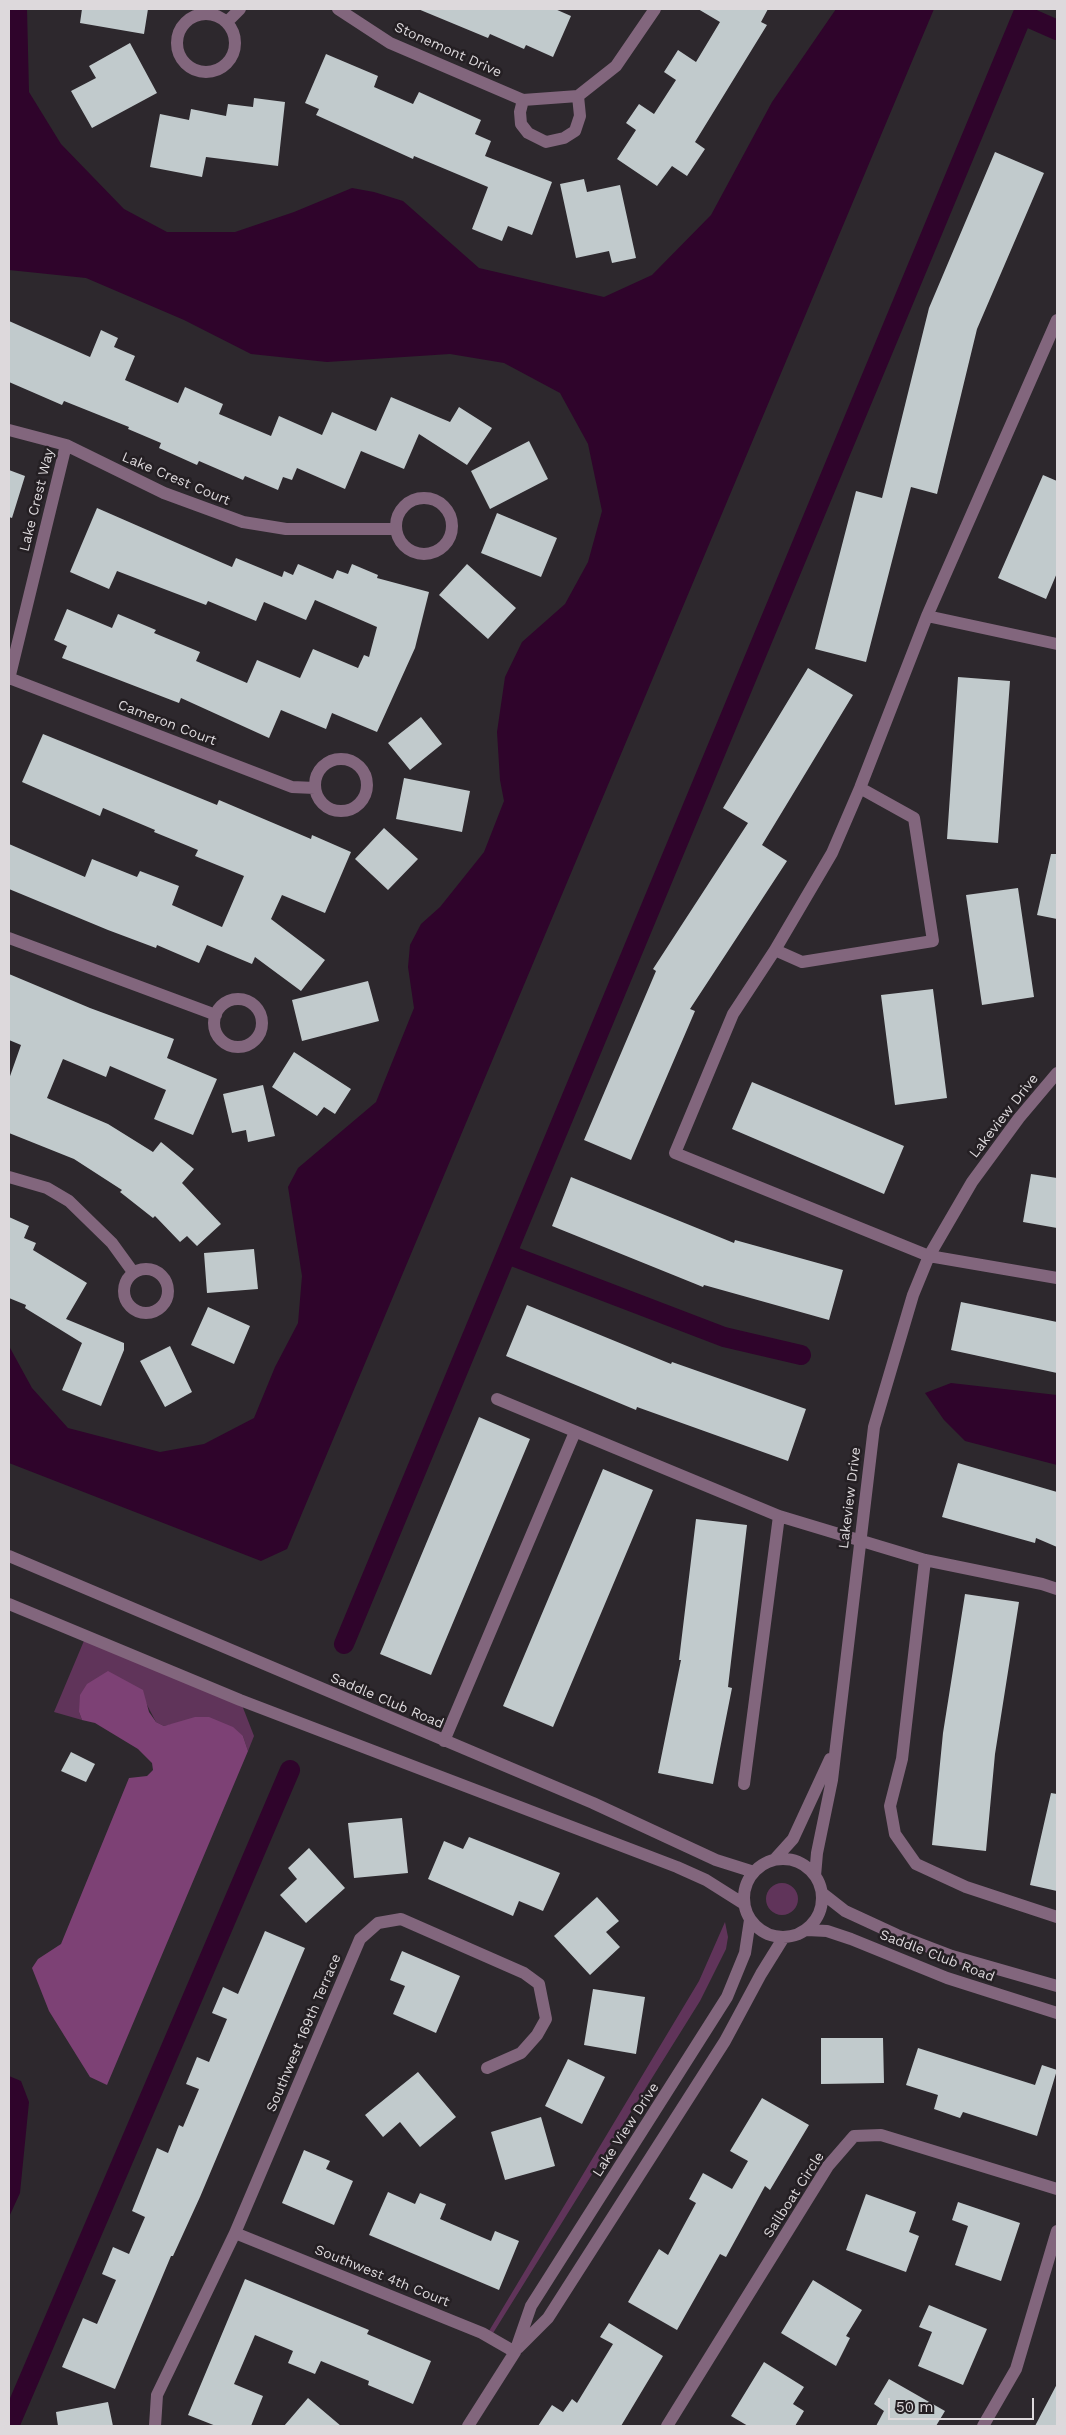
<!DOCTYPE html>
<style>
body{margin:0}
#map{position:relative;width:1066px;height:2435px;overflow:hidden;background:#2d282d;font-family:"Work Sans",sans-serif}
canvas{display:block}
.frame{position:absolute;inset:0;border:10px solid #ddd9dc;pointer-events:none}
.scale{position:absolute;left:888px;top:2398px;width:146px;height:22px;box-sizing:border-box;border:2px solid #ddd9dc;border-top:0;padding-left:6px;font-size:15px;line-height:18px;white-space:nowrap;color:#ddd9dc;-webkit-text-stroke:4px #241f23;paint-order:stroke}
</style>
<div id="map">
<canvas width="1066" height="2435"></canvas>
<div class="frame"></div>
<div class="scale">50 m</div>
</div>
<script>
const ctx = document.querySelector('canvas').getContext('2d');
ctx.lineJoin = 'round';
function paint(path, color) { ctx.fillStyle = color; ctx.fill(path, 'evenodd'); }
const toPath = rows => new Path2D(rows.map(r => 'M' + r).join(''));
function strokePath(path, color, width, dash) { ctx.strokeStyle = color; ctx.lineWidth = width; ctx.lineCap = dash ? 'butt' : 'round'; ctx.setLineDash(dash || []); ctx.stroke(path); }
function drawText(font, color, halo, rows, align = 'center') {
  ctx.font = font + ' "Work Sans",sans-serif'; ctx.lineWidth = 5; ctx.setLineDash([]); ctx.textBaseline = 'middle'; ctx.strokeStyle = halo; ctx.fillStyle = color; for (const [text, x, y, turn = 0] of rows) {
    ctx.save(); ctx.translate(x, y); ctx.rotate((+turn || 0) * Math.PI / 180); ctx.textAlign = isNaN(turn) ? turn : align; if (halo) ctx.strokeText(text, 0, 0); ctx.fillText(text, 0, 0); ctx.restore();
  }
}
paint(toPath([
 [86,1636,240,1700,254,1736,248,1751,243,1736,174,1724,164,1726,156,1722,146,1703,79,1712,82,1720,54,1712],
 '766 1899a16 16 0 1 1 32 0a16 16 0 1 1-32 0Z',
 [725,1922,728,1937,726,1949,700,2001,490,2338,486,2336,699,1981]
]), '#60345a');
paint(toPath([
 [108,1671,143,1690,149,1712,156,1722,164,1726,195,1717,209,1717,233,1727,243,1736,248,1751,107,2085,90,2077,49,2011,32,1968,38,1959,61,1944,129,1778,147,1776,153,1770,152,1763,138,1749,95,1723,82,1720,79,1712,80,1695,87,1684]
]), '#7d4175');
paint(toPath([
 [9,9,27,9,29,92,61,144,124,209,167,232,235,232,294,212,352,188,374,192,403,201,479,268,604,297,652,275,711,215,772,102,836,9,934,9,287,1549,261,1561,9,1463,9,1346,32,1388,68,1428,160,1452,204,1444,254,1418,275,1367,298,1323,302,1276,288,1187,298,1168,376,1102,414,1008,408,967,410,945,421,924,440,907,484,852,504,801,500,780,497,732,505,677,522,642,565,604,588,562,602,511,588,444,560,393,504,363,450,354,327,362,251,354,184,320,86,278,9,270],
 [951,1383,1057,1395,1057,1465,965,1441,944,1420,925,1393],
 [9,2076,21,2081,29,2102,20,2193,9,2217]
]), '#2f042b');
strokePath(toPath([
 [1023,15,1057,30],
 [507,1254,724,1337,801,1355],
 [344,1644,1025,9],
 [9,2426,290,1770]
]), '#2f042b', 20);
paint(toPath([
 [82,9,148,9,144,34,80,23],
 [418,9,555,9,571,16,553,57,526,45,524,49,490,34,488,38],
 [698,9,768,9,761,22,767,25,695,142,705,149,687,176,672,166,657,186,617,159,636,130,626,123,639,104,654,114,676,80,664,72,678,50,696,62,720,22],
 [130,43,157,93,92,128,71,91,96,78,89,66],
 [326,54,378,76,374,87,413,104,419,92,481,120,475,134,491,141,485,156,552,182,532,235,508,226,502,241,472,229,488,187,414,156,413,159,316,115,319,109,305,103],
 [254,98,285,102,278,166,206,157,202,177,150,167,160,114,189,120,191,109,226,116,228,104,253,107],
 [995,152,1044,173,977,329,937,494,911,487,866,662,815,649,856,491,882,498,929,308],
 [584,179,587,192,620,185,636,258,612,263,609,251,576,258,560,184],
 [9,321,90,357,101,330,118,338,114,347,135,356,125,380,178,403,185,387,223,404,219,414,271,436,279,416,322,435,332,412,376,431,391,397,450,422,459,407,492,428,467,465,419,434,404,469,361,451,345,489,297,468,292,480,283,477,278,490,245,476,243,480,199,461,197,465,159,448,161,443,128,429,129,427,64,401,62,405,9,382],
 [529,441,548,479,490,509,471,471],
 [9,470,25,476,12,518,9,517],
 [1043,475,1057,481,1057,573,1046,599,998,578],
 [97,508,232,567,236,558,282,577,284,571,293,575,298,564,333,579,337,570,348,574,352,564,378,575,377,578,429,592,415,648,377,732,332,713,326,729,281,710,269,738,181,698,179,703,62,658,67,646,54,640,67,609,112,628,118,614,156,630,154,633,200,652,196,661,247,683,257,660,300,678,313,649,358,668,364,655,369,657,377,627,315,600,306,620,264,602,256,621,208,601,206,605,117,571,109,589,70,572],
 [497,513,557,538,541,577,481,553],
 [467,564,516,608,488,639,439,595],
 [808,668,853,695,762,845,787,861,690,1009,695,1011,631,1160,584,1140,656,971,653,969,748,823,723,808],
 [958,677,1010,681,998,843,947,839],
 [421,717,442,744,410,770,388,743],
 [43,734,217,805,219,800,311,839,312,835,351,852,325,913,282,895,271,919,325,960,301,991,255,957,252,964,207,945,199,963,157,945,156,948,108,930,9,889,9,844,85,877,92,859,137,877,140,871,179,886,172,905,222,927,244,876,195,856,198,850,154,832,155,830,103,808,100,816,22,782],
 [404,778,470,791,462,832,396,819],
 [384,828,418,859,388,890,355,859],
 [1051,854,1057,854,1057,919,1037,915],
 [1018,888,1034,997,982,1005,966,895],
 [9,974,90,1008,174,1039,167,1058,217,1079,193,1135,154,1119,166,1090,110,1066,106,1077,63,1059,47,1098,108,1124,153,1152,161,1142,194,1169,182,1183,221,1224,197,1246,187,1236,180,1242,155,1216,153,1218,120,1192,122,1190,74,1159,9,1133,9,1079,21,1045,9,1040],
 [368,981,379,1021,302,1041,292,1000],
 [933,989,947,1098,895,1105,881,995],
 [294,1052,351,1089,335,1114,324,1107,317,1116,272,1087],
 [752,1082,904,1146,884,1194,732,1129],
 [263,1085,275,1136,248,1142,246,1130,232,1133,223,1094],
 [1031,1174,1057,1178,1057,1228,1023,1222],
 [571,1177,734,1243,735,1240,843,1270,829,1320,704,1285,703,1287,552,1226],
 [9,1217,29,1226,24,1238,36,1243,33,1250,87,1283,66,1319,124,1343,124,1350,101,1406,62,1390,82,1343,25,1308,26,1305,9,1298],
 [254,1249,258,1289,207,1293,204,1253],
 [961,1302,1057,1322,1057,1373,951,1350],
 [527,1305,671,1364,672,1362,806,1409,788,1461,637,1407,636,1410,506,1356],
 [208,1307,250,1326,234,1364,191,1345],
 [170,1346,192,1392,165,1407,140,1361],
 [479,1417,530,1439,431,1675,380,1654],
 [958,1463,1057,1492,1057,1547,1036,1538,1035,1543,942,1517],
 [603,1469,653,1490,553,1727,503,1706],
 [696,1519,747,1525,728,1687,732,1688,713,1784,658,1773,681,1660,679,1660],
 [965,1594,1019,1602,995,1754,986,1851,932,1845,943,1733],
 [71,1752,95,1764,86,1782,61,1771],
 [1051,1793,1057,1794,1057,1891,1030,1885],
 [402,1818,408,1873,354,1878,348,1823],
 [469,1837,560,1873,543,1911,519,1901,513,1916,428,1879,444,1841,463,1849],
 [309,1848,345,1888,306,1923,280,1895,297,1879,288,1868],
 [597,1897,619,1921,606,1932,620,1947,590,1975,554,1936],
 [265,1931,305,1948,200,2197,173,2256,171,2256,115,2389,62,2367,83,2318,97,2324,116,2280,102,2274,113,2247,129,2254,145,2217,132,2211,157,2148,168,2153,179,2125,183,2127,199,2089,186,2084,197,2057,209,2062,227,2019,212,2013,223,1987,238,1994],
 [402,1951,460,1976,436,2033,393,2014,405,1986,390,1980],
 [593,1989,645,1997,636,2054,584,2045],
 [821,2038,883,2038,884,2083,821,2084],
 [918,2048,1035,2085,1042,2065,1057,2070,1037,2136,963,2112,960,2118,934,2109,938,2095,906,2085],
 [568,2059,605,2077,582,2124,545,2106],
 [418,2072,456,2117,420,2147,400,2122,383,2137,365,2115],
 [762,2098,809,2125,770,2190,765,2186,726,2257,720,2254,677,2330,628,2302,659,2249,668,2255,696,2203,689,2199,703,2173,732,2189,748,2161,730,2151],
 [541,2117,555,2166,505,2180,491,2132],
 [304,2150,330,2161,326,2169,353,2181,334,2225,282,2203],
 [388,2192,415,2204,420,2193,446,2204,440,2219,491,2241,495,2231,519,2241,499,2290,369,2235],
 [866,2194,916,2212,909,2232,919,2236,906,2272,846,2250],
 [958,2202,1020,2223,1001,2281,955,2265,968,2226,952,2220],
 [245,2279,369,2330,367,2334,431,2361,413,2404,368,2385,369,2381,321,2361,315,2374,288,2363,293,2351,255,2335,234,2384,263,2396,251,2426,216,2426,188,2415],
 [813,2280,862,2310,846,2336,850,2338,836,2366,781,2333],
 [929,2305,987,2329,963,2385,918,2366,932,2332,919,2327],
 [609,2323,663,2356,621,2426,538,2426,552,2405,563,2412,572,2399,577,2403,613,2344,600,2337],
 [764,2362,804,2387,793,2404,804,2411,795,2426,748,2426,731,2416],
 [889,2379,945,2411,936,2426,876,2426,884,2411,874,2404],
 [1057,2384,1057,2426,1035,2426],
 [308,2398,341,2426,284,2426],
 [108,2402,113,2426,58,2426,56,2412]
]), '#c1cacc');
strokePath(toPath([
 [338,9,390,43,523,100,578,96,616,66,655,9],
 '177 43a29 29 0 1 1 58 0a29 29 0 1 1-58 0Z',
 [227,22,240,9],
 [523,100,520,112,521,124,528,133,546,142,564,138,575,131,580,116,578,96],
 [1057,320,927,616,860,788,832,853,775,950,733,1014,675,1153,929,1256,1057,1278],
 [9,430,66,445,164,493,243,522,286,529,396,529],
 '396 526a28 28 0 1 1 56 0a28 28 0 1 1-56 0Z',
 [927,616,1057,644],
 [9,678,292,787,315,788],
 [9,679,66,445],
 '315 785a26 26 0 1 1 52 0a26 26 0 1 1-52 0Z',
 [9,938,216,1015],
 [775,950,802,962,933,941,914,818,860,788],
 '214 1023a24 24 0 1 1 48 0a24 24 0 1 1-48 0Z',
 [9,1177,47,1188,69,1201,112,1243,133,1272],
 '124 1291a22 22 0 1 1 44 0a22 22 0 1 1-44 0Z',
 [497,1399,779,1516,925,1560,1042,1584,1057,1589],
 [9,1556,593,1803,716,1860,754,1872],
 [925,1560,902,1759,890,1806,895,1834,916,1864,966,1887,1057,1917],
 [9,1604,240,1700,677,1867,706,1880,744,1904],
 [444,1741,575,1432],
 [744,1784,779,1516],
 '744 1898a39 39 0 1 1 78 0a39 39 0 1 1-78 0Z',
 [774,1860,793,1839,830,1759],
 [815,1876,817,1853,832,1780,874,1427,913,1295,929,1256,972,1182,1019,1118,1057,1073],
 [822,1893,845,1911,897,1935,952,1956,1057,1986],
 [807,1930,827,1931,851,1939,947,1978,1057,2013],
 [235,2233,482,2333,515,2352],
 [518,2348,548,2318,725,2041,761,1974,784,1937],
 [155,2426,157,2395,235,2233,360,1939,378,1923,401,1919,524,1973,539,1984,546,2019,537,2035,521,2053,487,2068],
 [468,2426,515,2352,531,2306,727,1997,745,1953,750,1920],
 [667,2426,828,2166,854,2136,881,2135,1057,2189],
 [983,2426,1016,2369,1057,2231]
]), '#82667d', 12);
drawText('14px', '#ddd9dc', '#241f23', [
 ["Stonemont Drive",448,50,24],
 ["Lake Crest Court",176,479,23],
 ["Lake Crest Way",37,500,-76],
 ["Cameron Court",167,723,21],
 ["Lakeview Drive",1004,1116,-52],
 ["Lakeview Drive",850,1498,-83],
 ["Saddle Club Road",387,1701,23],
 ["Saddle Club Road",937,1956,21],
 ["Southwest 169th Terrace",304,2033,-67],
 ["Lake View Drive",626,2130,-57],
 ["Sailboat Circle",794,2195,-57],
 ["Southwest 4th Court",382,2276,22]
]);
</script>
